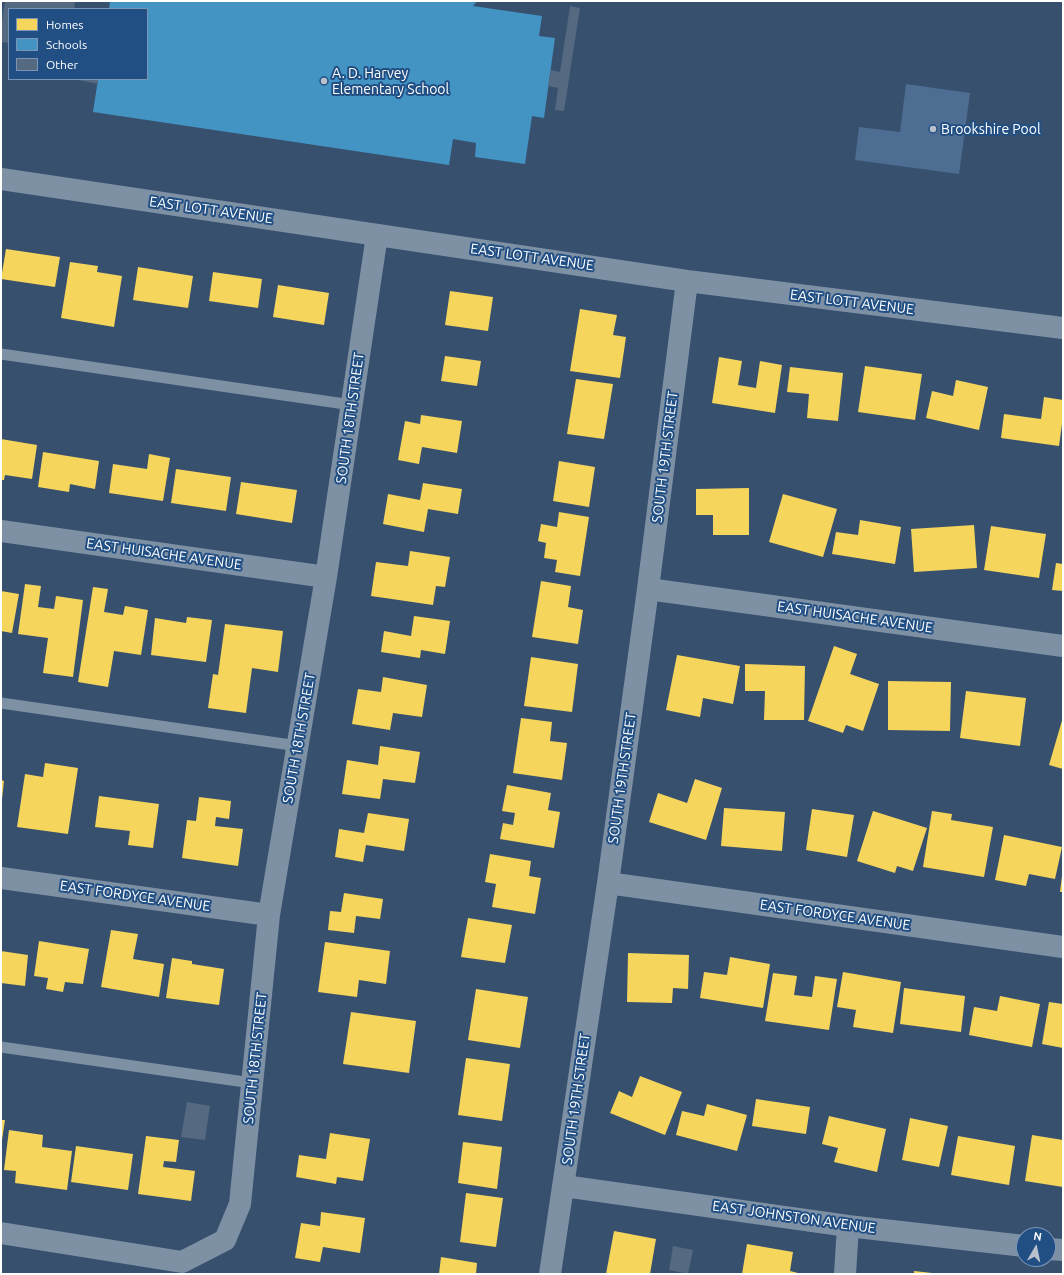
<!DOCTYPE html>
<style>
body{margin:0}
#map{position:relative;width:1064px;height:1275px;overflow:hidden;background:#37506e;font-family:Ubuntu,sans-serif}
canvas{display:block}
.frame{position:absolute;inset:0;border:2px solid #fff;pointer-events:none}
.legend{position:absolute;left:8px;top:8px;width:140px;height:72px;box-sizing:border-box;background:#214f84;border:1px solid #7a95b5;margin:0;padding:5px 7px;list-style:none;font-size:12px;color:#fff}
.legend li{display:flex;align-items:center;gap:8px;height:20px}
.legend b{width:20px;border:1px solid #7a95b5}
.north{position:absolute;left:1016px;top:1227px;width:40px;height:40px;box-sizing:border-box;background:#214f84;border:1px solid #7a95b5;border-radius:50%;rotate:9deg;font-size:11px;font-weight:700;line-height:16px;text-align:center;color:#fff}
.north::after{content:'';display:block;margin:auto;width:14px;height:18px;background:#b9c2cc;clip-path:polygon(50% 0,100% 100%,50% 72%,0 100%)}
</style>
<div id="map">
<canvas width="1064" height="1275"></canvas>
<div class="frame"></div>
<ul class="legend">
<li><b style="height:11px;background:#f6d55c"></b>Homes</li>
<li><b style="height:11px;background:#4393c3"></b>Schools</li>
<li><b style="height:11px;background:#556980"></b>Other</li>
</ul>
<div class="north">N</div>
</div>
<script>
const ctx = document.querySelector('canvas').getContext('2d');
ctx.lineJoin = 'round';
function paint(path, color) { ctx.fillStyle = color; ctx.fill(path, 'evenodd'); }
const toPath = rows => new Path2D(rows.map(r => 'M' + r).join(''));
function strokePath(path, color, width, dash) { ctx.strokeStyle = color; ctx.lineWidth = width; ctx.lineCap = dash ? 'butt' : 'round'; ctx.setLineDash(dash || []); ctx.stroke(path); }
function drawText(font, color, halo, rows, align = 'center') {
  ctx.font = font + ' Ubuntu,sans-serif'; ctx.lineWidth = 4; ctx.setLineDash([]); ctx.textBaseline = 'middle'; ctx.strokeStyle = halo; ctx.fillStyle = color; for (const [text, x, y, turn = 0] of rows) {
    ctx.save(); ctx.translate(x, y); ctx.rotate((+turn || 0) * Math.PI / 180); ctx.textAlign = isNaN(turn) ? turn : align; if (halo) ctx.strokeText(text, 0, 0); ctx.fillText(text, 0, 0); ctx.restore();
  }
}
paint(toPath([
 [906,84,970,93,959,174,855,160,859,127,900,132]
]), '#4e6d93');
paint(toPath([
 [6,249,60,257,55,287,1,279],
 [70,262,98,266,97,272,122,276,114,327,61,318],
 [138,267,193,276,188,308,133,300],
 [213,272,262,279,258,308,209,301],
 [278,285,329,293,324,325,273,317],
 [450,291,493,297,488,331,445,325],
 [580,309,617,315,613,335,626,337,620,378,570,371],
 [445,356,481,361,477,386,441,381],
 [719,357,742,361,738,385,756,388,760,361,782,365,775,413,712,403],
 [865,366,922,374,915,420,858,412],
 [790,367,843,373,838,421,807,418,809,394,787,392],
 [576,379,613,384,604,439,567,434],
 [956,380,988,387,979,430,926,418,932,391,953,396],
 [1044,397,1063,400,1063,417,1059,446,1001,438,1004,414,1041,419],
 [421,415,462,421,457,453,422,447,419,464,398,460,405,421,420,424],
 [1,439,37,445,32,479,5,475,4,480,1,480],
 [43,452,99,461,95,489,70,484,69,492,38,487],
 [149,454,170,458,163,501,109,493,113,464,147,469],
 [559,461,595,467,589,507,553,501],
 [176,469,231,477,226,511,171,503],
 [241,482,297,490,292,523,236,514],
 [423,483,462,489,458,514,428,509,424,532,383,524,388,494,420,500],
 [749,488,749,535,713,535,713,515,696,515,696,489],
 [783,494,837,509,823,557,769,542],
 [559,512,589,517,580,576,555,572,557,560,544,558,546,543,538,541,541,524,557,527],
 [860,520,901,527,895,564,832,554,836,532,858,535],
 [974,525,977,568,914,572,911,529],
 [991,526,1046,534,1039,578,984,570],
 [410,551,450,557,445,587,436,586,433,605,371,596,376,562,408,566],
 [1056,563,1063,564,1063,591,1052,590],
 [541,581,571,586,568,607,583,610,578,644,532,637],
 [25,584,41,586,38,607,54,609,56,596,83,600,73,677,43,673,48,638,18,634],
 [93,587,108,589,104,612,123,615,125,606,148,610,141,655,114,651,108,687,78,682],
 [1,591,19,594,12,633,1,631],
 [414,616,450,621,445,654,421,650,420,658,381,652,384,631,411,636],
 [187,617,212,620,206,662,151,655,155,618,186,623],
 [225,624,283,631,278,672,252,668,246,713,208,708,213,674,218,675],
 [834,646,857,654,850,674,879,684,863,731,846,725,843,733,808,721],
 [677,655,740,666,733,704,703,698,700,717,666,710],
 [531,657,578,664,572,712,524,706],
 [745,664,805,666,804,720,764,720,765,691,745,691],
 [383,677,427,685,422,717,393,713,390,730,352,724,358,689,381,692],
 [888,681,951,682,950,731,888,730],
 [966,691,1026,698,1020,746,960,738],
 [1063,717,1063,769,1049,765],
 [521,718,552,722,550,741,567,743,562,780,513,773],
 [380,746,420,752,415,783,383,779,380,799,342,794,347,760,378,765],
 [45,763,78,768,68,834,17,827,25,774,43,777],
 [695,779,722,788,706,840,649,822,658,793,687,803],
 [1,780,4,781,2,799,1,799],
 [507,785,551,793,548,810,560,812,554,848,500,839,503,823,513,825,515,813,502,811],
 [99,796,159,804,153,848,128,845,130,831,95,827],
 [199,797,231,801,229,819,216,817,215,826,243,829,238,866,182,858,187,820,196,821],
 [724,808,785,812,782,851,721,846],
 [812,809,854,815,847,857,806,850],
 [873,811,927,828,913,871,897,866,895,873,857,861],
 [932,811,952,814,951,820,993,827,984,877,923,867],
 [368,813,409,819,404,851,366,845,363,862,335,857,339,829,364,833],
 [1004,835,1062,847,1055,879,1029,874,1026,886,995,880],
 [490,854,531,861,529,876,541,878,535,914,492,907,496,884,485,882],
 [1062,876,1063,876,1063,892,1060,892],
 [344,893,383,899,380,919,356,916,354,933,328,930,330,911,341,912],
 [468,918,512,925,505,963,461,957],
 [111,930,138,934,133,959,164,964,159,997,101,987],
 [39,941,89,949,83,984,65,982,63,992,46,989,48,978,34,976],
 [325,942,390,951,386,984,359,980,357,997,318,992],
 [1,951,28,955,25,986,1,983],
 [628,953,689,955,688,989,673,988,672,1003,627,1002],
 [730,957,770,964,763,1008,700,998,704,972,727,975],
 [172,958,192,961,192,964,224,969,219,1005,166,998],
 [843,972,901,982,893,1033,853,1027,856,1010,837,1007],
 [773,973,797,976,794,995,812,997,815,976,837,979,829,1030,765,1021],
 [904,988,965,996,961,1032,900,1024],
 [476,989,528,997,520,1048,468,1040],
 [1000,996,1040,1004,1032,1047,969,1035,974,1007,997,1011],
 [1049,1002,1063,1004,1063,1048,1042,1044],
 [351,1012,416,1021,409,1073,343,1064],
 [466,1058,510,1064,502,1121,458,1115],
 [640,1076,682,1092,665,1135,610,1113,619,1091,632,1097],
 [756,1099,810,1107,806,1134,752,1126],
 [707,1104,747,1115,737,1151,676,1135,682,1111,704,1116],
 [829,1116,886,1129,877,1172,834,1162,838,1148,822,1144],
 [910,1118,948,1126,939,1167,902,1160],
 [1,1120,5,1120,2,1140,1,1140],
 [9,1130,43,1135,42,1147,72,1151,67,1190,15,1183,16,1171,4,1170],
 [330,1133,370,1139,363,1181,337,1177,336,1184,296,1177,299,1155,326,1159],
 [1032,1135,1063,1140,1063,1187,1025,1181],
 [146,1136,179,1140,176,1162,164,1161,163,1167,195,1171,191,1201,138,1194],
 [958,1136,1015,1146,1009,1185,951,1175],
 [463,1142,502,1147,497,1189,458,1183],
 [76,1146,133,1154,128,1190,71,1182],
 [466,1193,503,1198,496,1247,460,1242],
 [321,1212,365,1218,360,1253,323,1247,320,1262,295,1258,301,1223,320,1226],
 [614,1231,656,1239,650,1274,606,1274],
 [747,1244,793,1252,790,1271,802,1274,742,1274],
 [441,1257,477,1263,476,1274,439,1274],
 [914,1271,932,1273,932,1274,914,1274]
]), '#f6d55c');
paint(toPath([
 [110,1,477,1,473,6,542,16,539,36,555,38,544,118,532,116,525,164,475,157,476,143,453,139,449,165,93,112,98,79,147,79,147,9,109,9]
]), '#4393c3');
paint(toPath([
 [5,1,75,1,74,9,9,9,9,43,1,42,1,27],
 [570,6,580,8,564,111,555,110,558,88,548,86,551,70,560,72],
 [74,79,98,79,98,84],
 [187,1102,210,1106,205,1140,181,1137],
 [673,1246,693,1250,688,1274,669,1270]
]), '#556980');
strokePath(toPath([
 [1,354,352,405],
 [1,703,298,746],
 [1,1047,252,1083]
]), '#7e90a4', 11);
strokePath(toPath([
 [1,179,687,281,1063,328],
 [1,531,326,577],
 [648,589,1063,646],
 [1,878,269,915],
 [608,883,1063,947],
 [564,1186,848,1226,1024,1246],
 [1,1233,182,1262,225,1240,240,1204,269,915,326,577,377,235],
 [1048,1249,1063,1250],
 [550,1274,608,883,648,589,687,281],
 [845,1274,848,1226]
]), '#7e90a4', 22);
for (const [x, y, r, color] of [
 [324,81,4,"#b9c2cc"],
 [933,129,4,"#b9c2cc"]
]) { const dot = new Path2D(); dot.arc(x, y, r, 0, 2 * Math.PI); ctx.fillStyle = color; ctx.fill(dot); strokePath(dot, '#214f84', 1.5); }
drawText('14px', '#fff', '#214f84', [
 ["A. D. Harvey",332,73],
 ["Elementary School",332,89],
 ["Brookshire Pool",941,129]
], 'left');
drawText('14px', '#fff', '#214f84', [
 ["EAST LOTT AVENUE",211,210,8],
 ["EAST LOTT AVENUE",532,257,8],
 ["EAST LOTT AVENUE",852,302,7],
 ["SOUTH 18TH STREET",350,418,-82],
 ["SOUTH 19TH STREET",665,457,-83],
 ["EAST HUISACHE AVENUE",164,554,8],
 ["EAST HUISACHE AVENUE",855,617,8],
 ["SOUTH 18TH STREET",299,738,-80],
 ["SOUTH 19TH STREET",622,778,-82],
 ["EAST FORDYCE AVENUE",135,896,8],
 ["EAST FORDYCE AVENUE",835,915,8],
 ["SOUTH 18TH STREET",255,1058,-84],
 ["SOUTH 19TH STREET",576,1099,-82],
 ["EAST JOHNSTON AVENUE",794,1217,8]
]);
</script>
